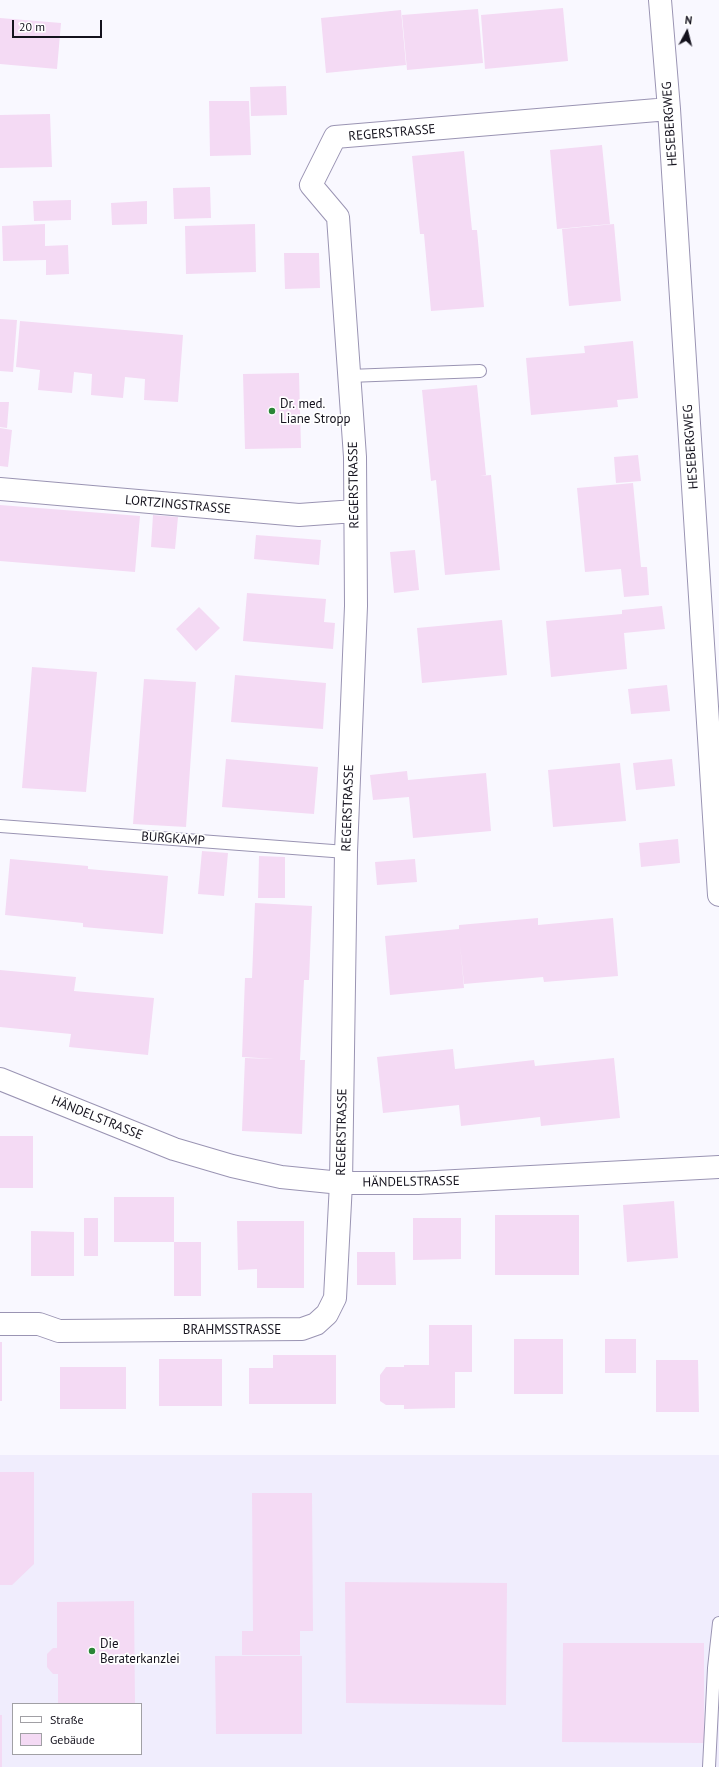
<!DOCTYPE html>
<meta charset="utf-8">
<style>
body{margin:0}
#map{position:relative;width:719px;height:1767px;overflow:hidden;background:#f9f8ff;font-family:"PT Sans",sans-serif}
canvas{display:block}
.legend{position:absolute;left:12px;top:1703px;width:130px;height:52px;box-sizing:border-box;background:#fff;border:1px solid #a1a0a5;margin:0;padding:5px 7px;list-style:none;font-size:12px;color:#14121d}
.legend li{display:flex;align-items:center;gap:8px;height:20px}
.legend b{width:20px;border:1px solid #a1a0a5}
.north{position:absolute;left:667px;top:12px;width:40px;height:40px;-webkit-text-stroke:3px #fff;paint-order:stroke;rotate:7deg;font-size:11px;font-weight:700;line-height:16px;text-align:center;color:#14121d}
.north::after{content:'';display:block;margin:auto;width:14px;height:18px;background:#14121d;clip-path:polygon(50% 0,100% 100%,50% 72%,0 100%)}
.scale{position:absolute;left:12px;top:20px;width:90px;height:18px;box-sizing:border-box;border:2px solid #14121d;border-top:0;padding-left:5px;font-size:12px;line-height:14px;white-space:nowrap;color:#14121d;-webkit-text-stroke:3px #fff;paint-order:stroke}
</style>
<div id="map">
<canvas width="719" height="1767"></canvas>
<ul class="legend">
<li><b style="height:5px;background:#fff"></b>Straße</li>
<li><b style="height:11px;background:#f4daf4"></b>Gebäude</li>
</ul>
<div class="north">N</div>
<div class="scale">20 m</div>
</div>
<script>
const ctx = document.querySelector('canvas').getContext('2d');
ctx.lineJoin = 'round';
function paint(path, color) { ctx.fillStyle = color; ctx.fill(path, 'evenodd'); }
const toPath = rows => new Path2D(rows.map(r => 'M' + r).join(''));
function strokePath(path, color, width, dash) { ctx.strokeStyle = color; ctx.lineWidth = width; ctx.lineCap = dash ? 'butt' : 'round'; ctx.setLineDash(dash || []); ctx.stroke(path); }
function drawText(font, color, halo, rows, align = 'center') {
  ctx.font = font + ' "PT Sans",sans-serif'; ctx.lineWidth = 3.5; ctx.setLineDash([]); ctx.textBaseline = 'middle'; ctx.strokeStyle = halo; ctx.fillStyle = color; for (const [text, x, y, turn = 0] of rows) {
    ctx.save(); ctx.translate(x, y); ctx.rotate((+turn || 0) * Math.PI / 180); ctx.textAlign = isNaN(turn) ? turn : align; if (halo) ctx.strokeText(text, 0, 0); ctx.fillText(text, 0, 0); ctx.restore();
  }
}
paint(toPath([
 [0,1455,719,1455,719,1767,0,1767],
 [13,1704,141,1704,141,1754,13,1754]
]), '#f0edfd');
paint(toPath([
 [563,8,568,61,485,69,481,15],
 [478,9,483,63,407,70,402,15],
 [401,10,406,65,326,73,321,18],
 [0,18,61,23,57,69,0,64],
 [286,86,287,115,251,116,250,87],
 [209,101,249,101,251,155,210,156],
 [50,114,52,167,0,168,0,115],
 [602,145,610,224,557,229,550,150],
 [464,151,472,230,477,230,484,307,431,311,424,234,420,234,412,156],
 [210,187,211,218,174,219,173,188],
 [71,200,71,220,34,221,33,201],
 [147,201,147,224,112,225,111,203],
 [45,224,45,246,68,245,69,274,46,275,46,260,3,261,2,226],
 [255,224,256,272,186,274,185,226],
 [614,224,621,301,569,306,562,229],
 [284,253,319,253,320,288,285,289],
 [0,319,17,320,13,372,0,371],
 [20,321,183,335,178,402,144,400,145,379,125,377,123,398,91,395,92,374,74,372,72,393,38,390,40,370,16,367],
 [633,341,638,398,617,400,618,407,531,415,526,358,585,353,584,346],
 [299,373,301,448,245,449,243,374],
 [477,385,486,475,480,476,491,475,500,570,445,575,436,480,431,481,422,390],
 [0,402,9,402,7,428,0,427],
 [0,428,12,430,8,467,0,466],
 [638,455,641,481,616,483,614,457],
 [633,483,641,567,647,567,649,595,624,597,621,569,585,572,577,488],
 [0,505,140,516,135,572,0,561],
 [153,515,178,517,175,549,151,547],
 [256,535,321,540,319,565,254,559],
 [415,550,419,590,394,593,390,552],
 [247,593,326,599,324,622,335,623,333,649,243,641],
 [662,606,665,629,624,633,627,669,551,677,546,621,622,614,622,610],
 [199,607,220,628,196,651,176,629],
 [502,620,507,675,422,683,417,628],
 [32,667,97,672,86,792,22,788],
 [235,675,326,683,323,729,231,722],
 [144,679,196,682,186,827,133,824],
 [667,685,670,711,631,714,628,689],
 [226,759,318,767,314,814,222,807],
 [672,759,675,786,636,790,633,763],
 [620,763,626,821,553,827,548,770],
 [407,771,408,780,486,773,491,831,413,838,409,797,373,800,370,775],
 [678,839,680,863,641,867,639,843],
 [202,851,228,853,224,896,198,894],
 [259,856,285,857,285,898,258,898],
 [10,859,88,866,88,869,168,876,163,934,83,927,83,923,5,915],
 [415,859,417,882,377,885,375,862],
 [255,903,312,906,309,980,304,980,300,1060,305,1060,302,1134,242,1131,245,1058,275,1059,242,1057,245,978,252,978],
 [538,918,538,925,613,918,618,976,544,982,543,977,464,984,460,944,464,988,390,995,385,936,459,929,459,925],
 [0,970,76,977,74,991,154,998,148,1055,69,1047,71,1034,0,1027],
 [453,1049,455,1069,534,1060,535,1066,614,1058,620,1118,541,1126,540,1117,461,1126,459,1105,383,1113,377,1057],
 [0,1136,33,1136,33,1188,0,1188],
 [114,1197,174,1197,174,1242,114,1242],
 [674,1201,678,1258,627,1262,623,1205],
 [495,1215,579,1215,579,1275,495,1275],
 [84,1218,98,1218,98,1256,84,1256],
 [413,1218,461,1218,461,1259,413,1260],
 [237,1221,304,1221,304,1288,257,1288,257,1269,238,1270],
 [31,1231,74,1232,74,1276,31,1276],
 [174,1242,201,1242,201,1296,174,1296],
 [357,1252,395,1252,396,1285,357,1285],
 [429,1325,472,1325,472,1372,455,1372,455,1408,404,1409,404,1405,386,1405,380,1401,380,1375,386,1367,404,1367,404,1365,429,1365],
 [514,1339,563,1339,563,1394,514,1394],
 [605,1339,636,1339,636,1373,605,1373],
 [0,1342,2,1342,2,1401,0,1401],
 [273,1355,336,1355,336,1404,249,1404,249,1368,273,1368],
 [159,1359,222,1359,222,1406,159,1406],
 [656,1360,698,1360,699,1412,656,1412],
 [60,1367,126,1367,126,1409,60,1409],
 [0,1472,34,1472,34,1564,12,1585,0,1585],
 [252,1493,312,1493,313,1631,300,1631,300,1655,242,1655,242,1631,253,1631],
 [345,1582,507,1583,506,1705,346,1703],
 [134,1601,135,1704,58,1704,58,1674,53,1674,47,1667,47,1654,53,1648,57,1648,57,1602],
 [563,1643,704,1643,704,1743,562,1742],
 [215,1656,302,1656,302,1734,216,1734],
 [0,1715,2,1715,2,1767,0,1767]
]), '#f4daf4');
const service = toPath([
 [349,376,480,371],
 [0,826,346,852],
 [709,1767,714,1668,719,1623]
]);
const minor = toPath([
 [660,0,669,109,719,895],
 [0,489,299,515,355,511],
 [0,1079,174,1149,232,1166,281,1177,341,1183,418,1183,719,1167],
 [0,1324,39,1324,59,1331,302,1329,316,1324,327,1314,335,1298,341,1183,346,852,356,606,355,457,338,217,311,185,335,137,669,109]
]);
strokePath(service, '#9a94b3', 14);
strokePath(minor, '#9a94b3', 24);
strokePath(service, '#fff', 12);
strokePath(minor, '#fff', 22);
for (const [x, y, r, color] of [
 [272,411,4,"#2a8536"],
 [92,1651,4,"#2a8536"]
]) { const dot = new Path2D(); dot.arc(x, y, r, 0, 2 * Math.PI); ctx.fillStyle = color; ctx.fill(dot); strokePath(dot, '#fff', 1.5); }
drawText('13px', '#14121d', '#fff', [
 ["HESEBERGWEG",670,124,-94],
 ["REGERSTRASSE",392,133,-5],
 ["HESEBERGWEG",691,447,-94],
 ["REGERSTRASSE",354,485,-91],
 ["LORTZINGSTRASSE",178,505,5],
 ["REGERSTRASSE",348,808,-88],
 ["BURGKAMP",173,839,4],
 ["HÄNDELSTRASSE",97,1118,22],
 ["REGERSTRASSE",342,1132,-89],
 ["HÄNDELSTRASSE",411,1182,-1],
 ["BRAHMSSTRASSE",232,1330]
]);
drawText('13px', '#14121d', '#fff', [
 ["Dr. med.",280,404],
 ["Liane Stropp",280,419],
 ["Die",100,1644],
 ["Beraterkanzlei",100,1659]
], 'left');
</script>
